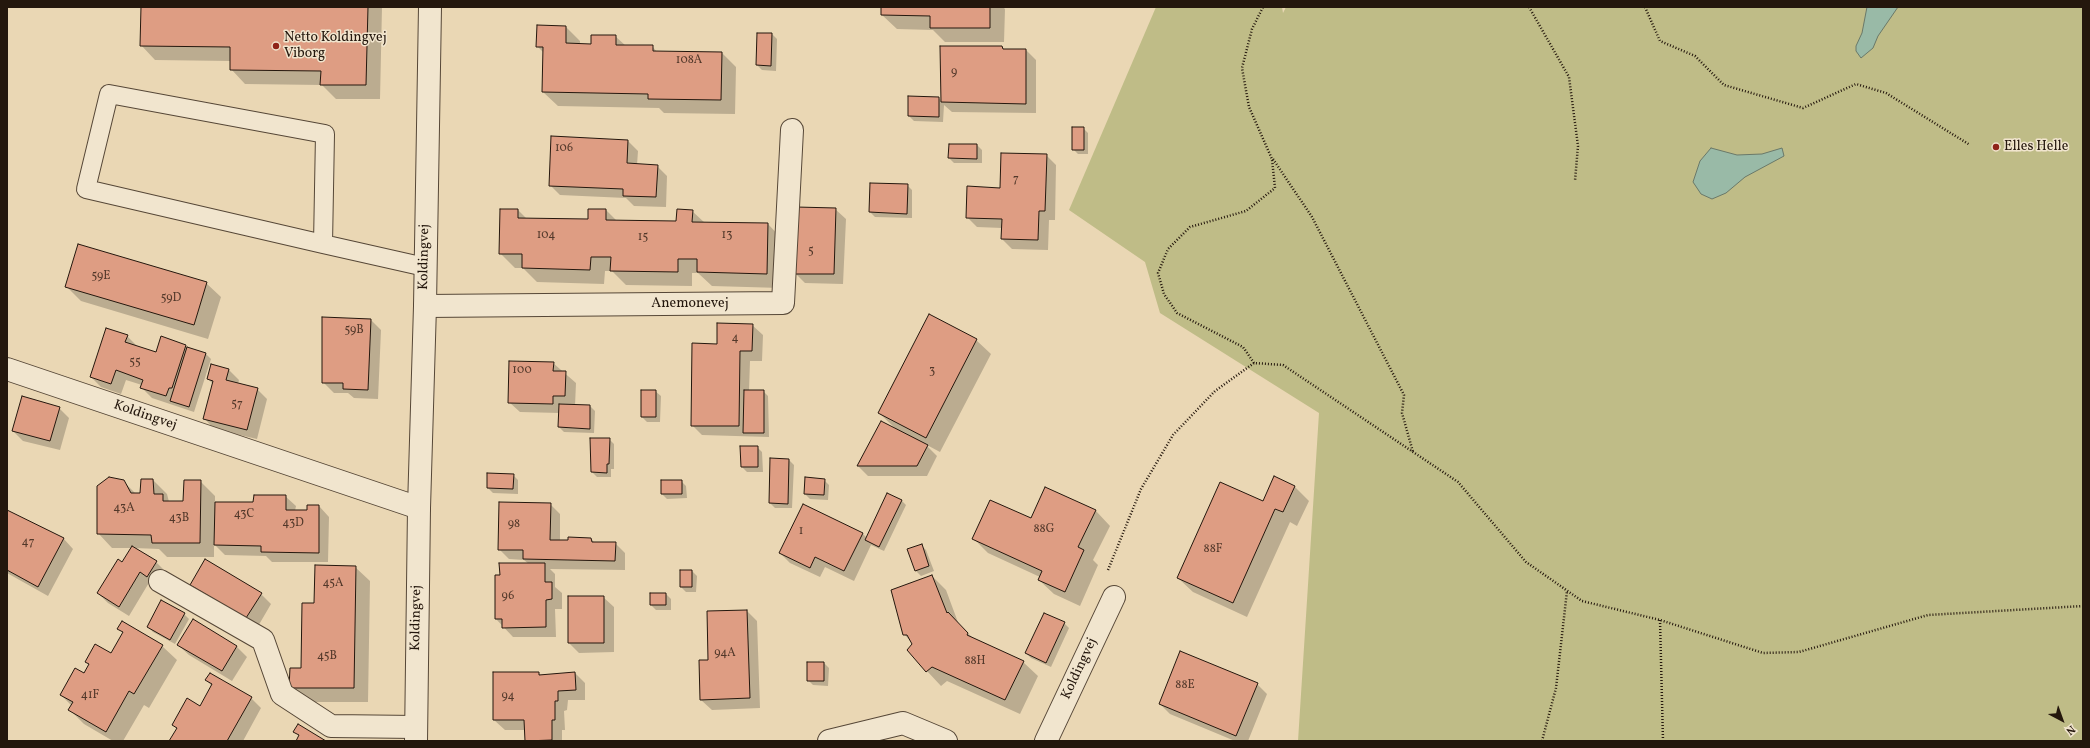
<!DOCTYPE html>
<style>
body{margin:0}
#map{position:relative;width:2090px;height:748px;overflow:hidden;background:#ead7b4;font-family:Vollkorn,serif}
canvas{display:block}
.frame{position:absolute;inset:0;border:8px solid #24170d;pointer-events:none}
.north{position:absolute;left:2042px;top:700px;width:40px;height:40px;-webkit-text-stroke:3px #f1e5ce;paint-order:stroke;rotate:139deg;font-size:11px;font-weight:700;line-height:16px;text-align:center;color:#24170d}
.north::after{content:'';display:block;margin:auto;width:14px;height:18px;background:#24170d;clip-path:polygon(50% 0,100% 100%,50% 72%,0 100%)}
</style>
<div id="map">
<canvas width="2090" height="748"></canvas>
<div class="frame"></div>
<div class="north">N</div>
</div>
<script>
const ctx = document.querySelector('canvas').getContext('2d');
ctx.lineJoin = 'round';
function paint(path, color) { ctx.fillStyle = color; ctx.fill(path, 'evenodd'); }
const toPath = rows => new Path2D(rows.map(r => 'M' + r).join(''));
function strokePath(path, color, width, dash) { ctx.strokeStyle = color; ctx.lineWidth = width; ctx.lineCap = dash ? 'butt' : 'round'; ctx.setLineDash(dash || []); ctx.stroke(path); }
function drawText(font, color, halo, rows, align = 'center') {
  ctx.font = font + ' Vollkorn,serif'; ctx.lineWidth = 3; ctx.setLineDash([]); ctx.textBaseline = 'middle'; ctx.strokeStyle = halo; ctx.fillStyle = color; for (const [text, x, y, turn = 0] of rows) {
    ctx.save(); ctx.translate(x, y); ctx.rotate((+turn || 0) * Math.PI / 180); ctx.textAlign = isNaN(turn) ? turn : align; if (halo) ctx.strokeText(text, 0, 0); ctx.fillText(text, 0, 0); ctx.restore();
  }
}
paint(toPath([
 [1156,7,1282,7,1283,13,1286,7,2083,7,2083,741,1298,741,1319,413,1160,313,1145,262,1069,210]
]), '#bfbc87');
const water = toPath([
 [1867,7,1898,7,1878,36,1873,48,1861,58,1856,51,1856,46,1862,33,1867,7],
 [1711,148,1737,155,1762,154,1782,148,1784,156,1745,177,1726,193,1712,199,1701,194,1693,182,1700,161,1711,148]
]);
paint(water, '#99baa7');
strokePath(water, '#6a7969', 1);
paint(toPath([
 [142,7,382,7,380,99,336,99,322,85,245,84,231,69,231,61,155,60,141,45],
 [882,7,1003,7,1005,9,1004,42,945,42,933,30,897,29,882,15],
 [566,27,580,41,580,45,592,45,615,36,626,46,652,46,657,52,721,52,736,67,735,114,664,113,659,108,558,106,543,92,544,53,537,46],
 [772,34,777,39,776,71,762,70,757,65],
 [1002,47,1004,50,1026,50,1036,60,1036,113,952,112,944,105,943,122,914,121,909,116,909,97,939,98,942,101],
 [1083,128,1088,133,1088,154,1078,154,1073,149],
 [628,141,638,151,637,165,657,166,667,176,666,207,634,206,626,198,560,195,550,185],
 [977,145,982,150,982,163,954,163,949,158],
 [1046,155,1056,165,1055,220,1049,220,1048,250,1012,249,1002,239,1002,228,977,227,967,217],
 [907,185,912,190,912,218,875,217,870,212],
 [835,209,846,219,843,284,805,283,795,273],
 [518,210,527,219,589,220,606,210,617,221,677,222,692,211,705,223,768,224,782,239,781,288,712,286,698,273,692,273,692,286,626,285,612,271,605,271,604,284,537,282,523,268,515,268,500,253],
 [206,283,221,297,208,339,81,301,66,286],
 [371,320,381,330,378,399,354,398,348,393,334,393,323,382],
 [752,325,763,335,762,361,750,361,749,391,763,391,768,396,769,437,702,435,692,425,718,345],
 [127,336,137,346,156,353,162,338,206,354,211,359,194,412,152,398,142,388,142,385,126,380,121,394,101,387,91,377],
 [976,340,991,354,940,452,925,444,937,456,927,476,868,476,858,466,882,422,896,429,879,413],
 [553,363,576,383,575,406,590,406,595,411,594,433,564,432,559,427,560,413,520,412,509,402],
 [229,370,239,380,238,384,257,389,267,399,257,439,214,429,204,418,213,384,208,379],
 [655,391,661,396,660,422,647,422,642,417],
 [59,408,69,418,60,450,23,441,13,431],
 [609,439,614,444,614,469,611,469,611,477,597,477,592,472],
 [757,447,762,452,763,472,747,472,742,467],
 [789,460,794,465,792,508,775,508,770,503],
 [513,475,518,480,518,494,493,493,488,488],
 [153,480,167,494,169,502,184,502,200,481,215,496,215,503,254,503,285,496,296,506,295,511,308,511,319,506,329,517,328,562,272,562,266,556,225,555,214,544,214,557,167,557,159,549,134,548,156,562,166,572,150,581,129,616,108,603,98,593,123,563,132,548,112,548,98,533,123,481,136,494,141,494],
 [824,480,829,485,828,500,810,499,805,494],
 [681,481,686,486,687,498,667,499,662,494],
 [1294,486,1309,501,1297,526,1290,522,1247,617,1193,592,1178,578,1263,502],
 [1045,488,1096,511,1110,526,1093,560,1098,565,1080,606,1054,594,1039,580,1040,577,988,553,973,538,1031,519],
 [901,500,906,505,884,551,871,545,854,581,825,567,820,577,790,563,780,553,862,533,867,538],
 [550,504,560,514,560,541,591,539,595,543,615,543,625,553,625,570,550,569,555,574,555,587,562,593,562,609,555,609,556,637,513,637,496,619,501,576,529,564,524,560,509,559,499,549],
 [7,511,63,538,73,549,48,596,7,573],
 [921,545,926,550,934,571,921,576,916,571,908,550],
 [355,567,370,581,368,702,305,702,290,687,302,669,315,604],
 [692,571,697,576,696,592,686,592,681,587],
 [932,576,946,590,959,625,973,638,1023,662,1038,676,1020,714,947,681,941,686,927,671,913,644,904,634],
 [191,585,261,594,271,604,257,628,201,595],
 [666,594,671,599,671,610,656,610,651,605],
 [603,597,614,607,614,652,579,653,569,643],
 [747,611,757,621,760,708,712,710,701,700,709,661],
 [184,614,189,619,175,644,153,632,148,627],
 [193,621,237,647,247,657,232,681,189,655,178,645],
 [1064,623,1069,628,1051,667,1031,658,1026,653],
 [119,629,162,646,177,660,149,708,144,705,123,741,113,741,84,724,69,709,72,706,61,695,84,674,90,665,86,662,111,654,124,633],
 [824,663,829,668,828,686,813,685,808,680],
 [538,673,542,676,575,673,585,683,585,700,568,700,567,710,564,711,565,730,562,730,562,741,526,741,525,730,505,730,494,720],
 [206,680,251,698,261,708,243,741,170,741,177,729,173,725,200,707,212,686],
 [1257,684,1267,694,1248,741,1235,741,1170,714,1160,704]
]), '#0003');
const building = toPath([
 [141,7,368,7,366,85,320,85,321,71,230,70,230,47,140,46,141,7],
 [881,7,990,7,990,28,930,28,930,16,881,15,881,7],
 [537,25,566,26,566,43,591,44,591,35,616,35,616,45,653,45,653,51,722,52,721,100,648,99,648,94,542,92,543,47,536,47,537,25],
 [757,33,772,33,771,66,756,65,757,33],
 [940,46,1002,46,1003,49,1026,49,1026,104,941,102,940,46],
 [908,96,939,97,939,117,908,116,908,96],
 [1072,127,1084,127,1084,150,1072,150,1072,127],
 [551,136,628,140,627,163,658,165,656,197,623,196,623,189,549,186,551,136],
 [949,144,977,144,977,159,948,158,949,144],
 [1001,153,1047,154,1045,211,1039,211,1038,240,1001,239,1002,219,966,218,967,186,1000,188,1001,153],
 [870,183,908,184,907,214,869,212,870,183],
 [796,207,836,208,834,274,794,274,796,207],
 [500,209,518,209,518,218,588,219,588,209,606,209,606,220,676,221,677,209,693,210,692,222,768,223,767,274,697,272,697,259,678,259,678,272,610,271,611,257,591,257,590,270,522,268,522,254,499,254,500,209],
 [78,244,207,282,194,325,65,287,78,244],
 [929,314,977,339,926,438,878,413,929,314],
 [322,317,371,319,368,390,343,389,343,383,322,383,322,317],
 [717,323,753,324,752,351,740,351,739,426,691,426,692,343,717,344,717,323],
 [106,328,128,335,125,342,156,352,161,336,186,345,172,388,169,388,166,396,140,388,143,380,116,370,111,384,90,377,106,328],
 [187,347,206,353,189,407,170,401,187,347],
 [509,361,554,362,553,371,566,371,565,396,553,396,553,404,508,403,509,361],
 [211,364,229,369,226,380,258,388,247,430,203,419,213,381,207,379,211,364],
 [641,390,656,390,656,417,641,417,641,390],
 [744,390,764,390,764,433,743,433,744,390],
 [22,396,60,407,50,441,12,431,22,396],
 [559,404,590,405,590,429,558,427,559,404],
 [881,421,928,445,917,466,857,466,881,421],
 [590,438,610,438,609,464,607,464,607,473,591,472,590,438],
 [740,446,758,446,758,467,741,467,740,446],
 [770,458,789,459,788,504,769,503,770,458],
 [487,473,514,474,513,489,487,488,487,473],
 [1274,476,1295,486,1283,512,1275,509,1233,603,1177,578,1220,482,1263,501,1274,476],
 [109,477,124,480,131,493,140,493,141,479,153,479,154,494,163,494,163,501,183,501,184,480,201,480,200,543,152,543,151,535,97,534,97,486,109,477],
 [805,477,825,479,824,495,804,494,805,477],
 [661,480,682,480,682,494,661,494,661,480],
 [1045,487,1096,510,1078,547,1084,550,1065,592,1038,580,1042,571,972,539,990,500,1031,518,1045,487],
 [887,493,902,500,879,547,865,540,887,493],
 [254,495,286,495,286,510,307,510,307,505,319,505,319,553,261,552,261,546,214,545,215,502,253,502,254,495],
 [499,502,551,503,550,540,568,540,568,537,591,538,592,542,616,542,615,561,523,559,523,550,498,550,499,502],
 [803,504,863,533,844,571,815,557,810,568,779,553,803,504],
 [7,510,64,538,38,587,7,570,7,510],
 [922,544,929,566,915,571,907,549,922,544],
 [132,546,157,561,147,577,140,572,119,607,97,593,118,559,122,562,132,546],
 [205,559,262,593,246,618,190,585,205,559],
 [499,563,545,563,545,582,552,582,552,599,546,600,546,627,502,628,502,619,495,619,495,575,500,575,499,563],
 [315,565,356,566,354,688,289,688,290,668,301,668,302,603,314,603,315,565],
 [680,570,692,570,692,587,680,587,680,570],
 [932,575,947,613,948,612,968,633,967,635,1024,661,1005,700,932,667,926,672,907,650,912,644,907,635,903,635,891,590,932,575],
 [650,593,666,593,666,605,650,605,650,593],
 [568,596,604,596,604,643,568,643,568,596],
 [161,600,185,613,170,640,147,627,161,600],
 [747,610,750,698,700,700,699,660,708,660,707,611,747,610],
 [1044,613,1065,622,1046,663,1025,653,1044,613],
 [193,619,237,646,222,671,177,645,193,619],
 [122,621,163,645,134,694,129,691,106,732,68,710,73,702,60,695,75,668,84,673,89,664,85,662,95,644,111,653,123,632,117,629,122,621],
 [1180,651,1258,683,1236,736,1159,704,1180,651],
 [807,662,824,662,824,681,807,681,807,662],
 [493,672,539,672,539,675,575,672,576,690,558,691,558,701,555,701,555,720,552,720,552,740,525,741,524,720,493,720,493,672],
 [210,673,252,697,227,741,169,741,177,728,172,725,187,698,200,706,212,684,205,680,210,673],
 [298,724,326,741,296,741,299,735,293,732,298,724]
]);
paint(building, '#de9d83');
strokePath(building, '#24170d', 1);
const service = toPath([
 [323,244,325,134,109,94,86,189,323,244,425,267]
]);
const minor = toPath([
 [425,306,783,303,792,130],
 [7,369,419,508],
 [160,581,263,640,282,694,331,726,416,727],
 [829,741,903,723,946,741],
 [1046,741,1114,597]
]);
const tertiary = toPath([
 [416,741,419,508,425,306,430,7]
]);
strokePath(service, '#564737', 20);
strokePath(minor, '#564737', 24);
strokePath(tertiary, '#564737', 24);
strokePath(toPath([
 [1529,7,1569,77,1578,146,1575,181],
 [1645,7,1660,41,1695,56,1724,85,1803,108,1856,84,1886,93,1970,145],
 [1273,159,1312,217,1404,395,1402,413,1413,452],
 [1254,363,1243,347,1177,313,1164,294,1158,273,1168,249,1190,227,1246,211,1275,188,1272,159,1249,107,1242,68,1252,29,1263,7],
 [1108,570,1141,489,1173,435,1215,391,1254,363,1283,365,1458,482,1526,562,1582,601,1660,620,1763,653,1799,652,1928,615,2083,606],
 [1660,620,1663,741],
 [1542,741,1556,688,1567,591]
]), '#24170d', 2.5, [1, 2]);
strokePath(service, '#f1e5ce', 18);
strokePath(minor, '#f1e5ce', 22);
strokePath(tertiary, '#f1e5ce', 22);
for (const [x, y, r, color] of [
 [276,46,4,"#8f2418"],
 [1996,147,4,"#8f2418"]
]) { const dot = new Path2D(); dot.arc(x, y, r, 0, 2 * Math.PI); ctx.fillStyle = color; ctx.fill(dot); strokePath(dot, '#f1e5ce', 1.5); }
drawText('12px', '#52382a', null, [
 ["108A",689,61],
 ["9",954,73],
 ["106",564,149],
 ["7",1016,180],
 ["104",546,236],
 ["13",727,236],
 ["15",643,238],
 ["5",811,252],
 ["59E",101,277],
 ["59D",171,299],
 ["59B",354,331],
 ["4",735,339],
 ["55",135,363],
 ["100",522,371],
 ["3",932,372],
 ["57",237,405],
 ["43A",124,509],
 ["43C",244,515],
 ["43B",179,519],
 ["43D",293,524],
 ["98",514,525],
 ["88G",1044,530],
 ["1",801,532],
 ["47",28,543],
 ["88F",1213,550],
 ["45A",333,584],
 ["96",508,597],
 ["94A",725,654],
 ["45B",327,657],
 ["88H",975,662],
 ["88E",1185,686],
 ["41F",90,696],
 ["94",508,697]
]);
drawText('14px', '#24170d', '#f1e5ce', [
 ["Netto Koldingvej",284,38],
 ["Viborg",284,54],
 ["Elles Helle",2004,147]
], 'left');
drawText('14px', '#24170d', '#f1e5ce', [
 ["Koldingvej",425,257,-89],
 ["Anemonevej",690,304],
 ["Koldingvej",145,416,19],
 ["Koldingvej",417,618,-89],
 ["Koldingvej",1080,669,-65]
]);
</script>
